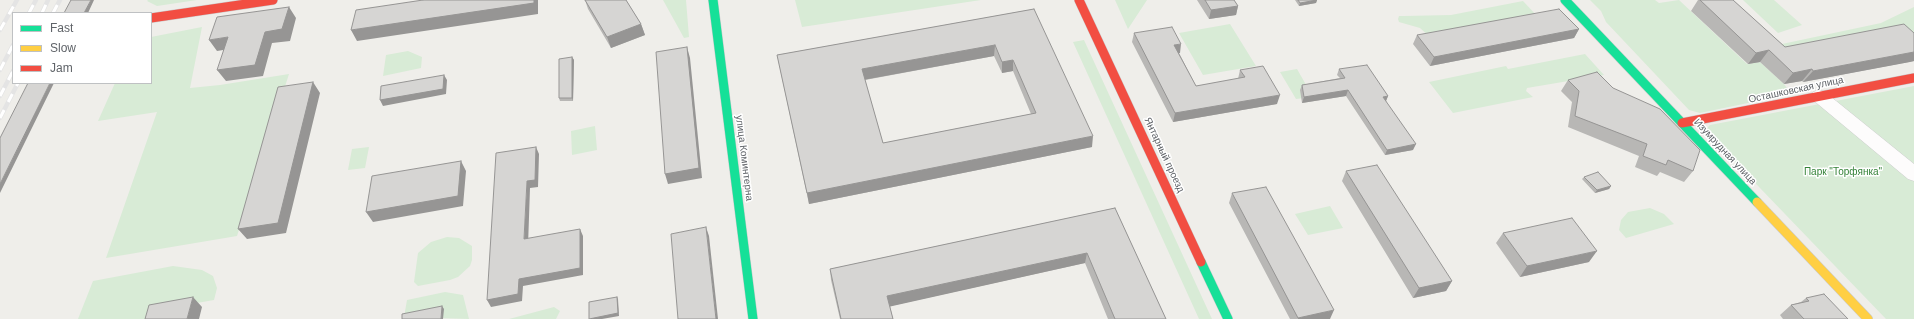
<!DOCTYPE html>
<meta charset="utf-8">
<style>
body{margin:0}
#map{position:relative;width:1914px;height:319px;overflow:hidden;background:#efeeea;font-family:Arial,sans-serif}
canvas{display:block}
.legend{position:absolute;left:12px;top:12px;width:140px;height:72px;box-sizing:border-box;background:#fff;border:1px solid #bfc1c3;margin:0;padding:5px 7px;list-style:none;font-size:12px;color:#5f6368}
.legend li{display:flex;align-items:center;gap:8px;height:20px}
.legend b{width:20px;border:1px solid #bfc1c3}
</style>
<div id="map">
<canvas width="1914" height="319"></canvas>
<ul class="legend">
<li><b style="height:5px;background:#16e098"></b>Fast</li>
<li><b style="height:5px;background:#ffcf43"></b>Slow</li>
<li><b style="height:5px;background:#f24e42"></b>Jam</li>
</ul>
</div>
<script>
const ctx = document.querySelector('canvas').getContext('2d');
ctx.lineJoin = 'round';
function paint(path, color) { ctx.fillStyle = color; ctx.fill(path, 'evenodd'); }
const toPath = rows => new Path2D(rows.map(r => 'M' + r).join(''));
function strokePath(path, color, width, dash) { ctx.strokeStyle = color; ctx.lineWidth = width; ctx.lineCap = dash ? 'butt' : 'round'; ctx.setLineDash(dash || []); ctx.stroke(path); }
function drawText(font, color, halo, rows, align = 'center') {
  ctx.font = font + ' Arial,sans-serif'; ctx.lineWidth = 3; ctx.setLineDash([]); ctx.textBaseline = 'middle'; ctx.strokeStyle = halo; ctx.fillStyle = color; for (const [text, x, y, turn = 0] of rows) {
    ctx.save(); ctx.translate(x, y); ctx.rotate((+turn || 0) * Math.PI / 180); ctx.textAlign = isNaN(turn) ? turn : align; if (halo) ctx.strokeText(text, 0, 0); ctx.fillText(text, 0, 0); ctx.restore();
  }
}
paint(toPath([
 [148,0,197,0,157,6,147,1],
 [663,0,686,0,689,37,684,38],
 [795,0,981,0,802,27],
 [1115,0,1147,0,1128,29],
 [1590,0,1655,0,1659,3,1679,0,1747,64,1760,62,1784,84,1791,94,1700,113,1689,110,1606,22,1601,11],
 [1743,0,1774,0,1802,25,1778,33],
 [1523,1,1538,17,1431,38,1420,28,1399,22,1398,19,1399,16,1404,16,1451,15],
 [1914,7,1914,50,1776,56,1779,43,1782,44,1881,23],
 [1230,24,1256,66,1203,75,1179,33],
 [202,27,190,88,220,85,289,74,237,236,106,258,157,112,98,121,115,83,151,83,151,37],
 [1084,40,1212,319,1199,319,1073,42],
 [408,51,422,57,421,68,383,76,386,55],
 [1585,54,1604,75,1527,88,1526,91,1533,97,1453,113,1429,82,1506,66,1508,69],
 [1297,69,1313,97,1296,99,1280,72],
 [1914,86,1914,319,1886,319,1709,135,1707,128,1710,125],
 [595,126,597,150,572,155,571,131],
 [369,147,365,168,348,170,352,149],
 [1330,206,1343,228,1308,235,1295,214],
 [1650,208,1664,214,1674,224,1626,238,1619,230,1621,220,1628,212],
 [447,237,459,238,472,246,472,260,470,266,458,277,450,280,418,286,414,282,418,253,431,242],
 [173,266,202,270,213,276,217,288,214,300,157,310,154,319,78,319,93,281],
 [445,292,463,295,469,319,404,317,407,300],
 [554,307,560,311,556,319,509,319]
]), '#d8ebd6');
const street = toPath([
 [1819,90,1825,92,1914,164,1914,181,1908,179,1813,100,1811,96,1813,92,1819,90]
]);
const fast = toPath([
 [713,0,753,319],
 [1565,0,1757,202],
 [1201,262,1228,319]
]);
const slow = toPath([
 [1757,202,1868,319]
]);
const jam = toPath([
 [1079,0,1201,262],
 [151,18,273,0],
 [1682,123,1914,78]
]);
strokePath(street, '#cbcccc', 1);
strokePath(fast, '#cacacb', 10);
strokePath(slow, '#cacacb', 10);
strokePath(jam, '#cacacb', 10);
paint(street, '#fdfcfc');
strokePath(fast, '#16e098', 9);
strokePath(slow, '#ffcf43', 9);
strokePath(jam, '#f24e42', 9);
const rail = toPath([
 [29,13,36,0],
 [42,13,48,0],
 [53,13,60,0],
 [0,30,17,0],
 [0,70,13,45],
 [0,96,13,71],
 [0,118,18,83]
]);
strokePath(rail, '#e4e4e4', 4.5);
strokePath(rail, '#fff', 3, [9]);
paint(toPath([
 [585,0,626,0,641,24,645,35,611,48,588,9],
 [1197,0,1234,0,1238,6,1236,15,1209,19],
 [1295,0,1317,0,1316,3,1299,6],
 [1698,0,1733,0,1785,47,1914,33,1914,61,1803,82,1802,81,1784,84,1760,62,1748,64,1691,11],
 [1034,9,1092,147,809,204,777,55],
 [994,56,1002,73,1013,71,1031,114,883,143,865,80],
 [1579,29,1574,38,1430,66,1413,44,1417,35],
 [1134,33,1180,53,1179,53,1196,86,1238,79,1240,70,1277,104,1173,122,1132,42],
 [572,57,574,60,573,101,560,101,559,98],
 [1339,69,1388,96,1386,101,1413,150,1385,155,1346,96,1302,103,1300,90,1302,85,1340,78,1337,75],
 [1568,80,1693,171,1684,182,1660,172,1657,176,1635,167,1639,156,1568,127,1572,102,1561,91],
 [1346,171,1452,281,1446,291,1413,298,1342,181],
 [1584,177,1611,186,1609,189,1595,193,1582,179],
 [1232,193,1330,319,1290,319,1229,203],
 [1115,208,1166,319,1108,319,1085,263,890,306,893,319,840,319,831,280,830,269],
 [1503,233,1589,262,1520,277,1496,243],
 [1806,298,1848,319,1783,319,1780,315,1791,305,1801,302]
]), '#b8b7b5');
paint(toPath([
 [91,0,94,0,88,13,84,13],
 [534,0,538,0,538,14,357,41,351,30],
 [1317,0,1316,3,1299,6,1300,3],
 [1238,6,1236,15,1209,19,1211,10],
 [289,7,296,18,290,41,272,43,263,76,226,81,217,70,265,32],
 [641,24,645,35,611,48,607,37],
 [1579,29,1574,38,1430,66,1434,57],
 [228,37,236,48,217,51,209,40],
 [1181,44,1180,53,1172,54,1174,45],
 [995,45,994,56,863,80,862,69],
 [687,47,690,58,702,178,668,184,665,174],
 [1769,50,1760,62,1748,64,1756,53],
 [1914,52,1914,61,1910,62,1803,82,1813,71],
 [572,57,574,60,573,101,572,98],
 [1013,60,1013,71,1002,73,1002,62],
 [1812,69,1802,81,1784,84,1793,73],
 [444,75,447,80,446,94,383,106,380,100],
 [313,82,320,93,286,233,247,239,238,229],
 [50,83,54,83,0,193,0,184],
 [1348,90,1346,96,1302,103,1304,97],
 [1280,95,1277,104,1173,122,1175,113],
 [1388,96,1386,101,1383,97],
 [1093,136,1092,147,809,204,807,193],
 [1416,144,1413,150,1385,155,1387,150],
 [536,147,539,154,538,187,530,188,528,246,524,239,527,181],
 [461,161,466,171,463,206,373,222,366,212],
 [1611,186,1609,189,1595,193,1597,190],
 [706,227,709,236,718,319,716,319],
 [580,229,583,236,583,275,523,286,522,301,491,307,487,300,519,279],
 [1597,251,1589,262,1520,277,1527,266],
 [1087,253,1085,263,888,307,887,296],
 [1452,281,1446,291,1413,298,1419,288],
 [193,297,202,307,199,319,187,319],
 [617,297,618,299,619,316,602,319,590,319],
 [442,306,444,309,443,319,441,319],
 [1334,310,1330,319,1298,319,1298,318]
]), '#969594');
const building = toPath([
 [71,0,91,0,84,13,64,13,71,0],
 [423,0,534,0,534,3,351,30,356,10,423,0],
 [585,0,626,0,641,24,607,37,585,0],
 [1205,0,1234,0,1238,6,1211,10,1205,0],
 [1298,0,1317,0,1300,3,1298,0],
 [1700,0,1733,0,1785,47,1904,24,1914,33,1914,52,1813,71,1812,69,1793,73,1769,50,1756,53,1700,0],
 [289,7,282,29,265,32,255,65,217,70,228,37,209,40,217,17,289,7],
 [1034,9,1093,136,807,193,777,55,1034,9],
 [995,45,1002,62,1013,60,1036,113,883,143,862,69,995,45],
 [1559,9,1579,29,1434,57,1417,35,1559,9],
 [1172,27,1181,44,1174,45,1196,86,1245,77,1240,70,1263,66,1280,95,1175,113,1134,33,1172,27],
 [687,47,699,168,665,174,656,52,687,47],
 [572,57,572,98,559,98,559,59,572,57],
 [1367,65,1388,96,1383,97,1416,144,1387,150,1348,90,1304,97,1302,85,1345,78,1339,69,1367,65],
 [1597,72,1613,88,1660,109,1700,150,1693,171,1668,160,1666,165,1643,156,1647,144,1575,116,1579,91,1568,80,1597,72],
 [444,75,443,89,380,100,381,86,444,75],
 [313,82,278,223,238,229,278,87,313,82],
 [28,83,50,83,0,184,0,138,28,83],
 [536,147,535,180,527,181,524,239,580,229,580,268,519,279,518,294,487,300,496,153,536,147],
 [461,161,458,196,366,212,372,176,461,161],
 [1377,165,1452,281,1419,288,1346,171,1377,165],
 [1598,172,1611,186,1597,190,1584,177,1598,172],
 [1266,187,1334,310,1298,318,1232,193,1266,187],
 [1115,208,1166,319,1115,319,1087,253,887,296,893,319,841,319,830,269,1115,208],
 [1572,218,1597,251,1527,266,1503,233,1572,218],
 [706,227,716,319,678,319,671,234,706,227],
 [1824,294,1848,319,1804,319,1791,305,1809,301,1806,298,1824,294],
 [193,297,187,319,145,319,149,305,193,297],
 [617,297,618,313,589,319,589,302,617,297],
 [442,306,441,319,402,319,402,314,442,306]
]);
paint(building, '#d6d5d3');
strokePath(building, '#969594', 1);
drawText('10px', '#5f6368', '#fff', [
 ["Осташковская улица",1796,90,-12],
 ["Изумрудная улица",1725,152,47],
 ["Янтарный проезд",1164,155,65],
 ["улица Коминтерна",744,158,83]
]);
drawText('10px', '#348238', '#fff', [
 ["Парк \"Торфянка\"",1843,172]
]);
</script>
